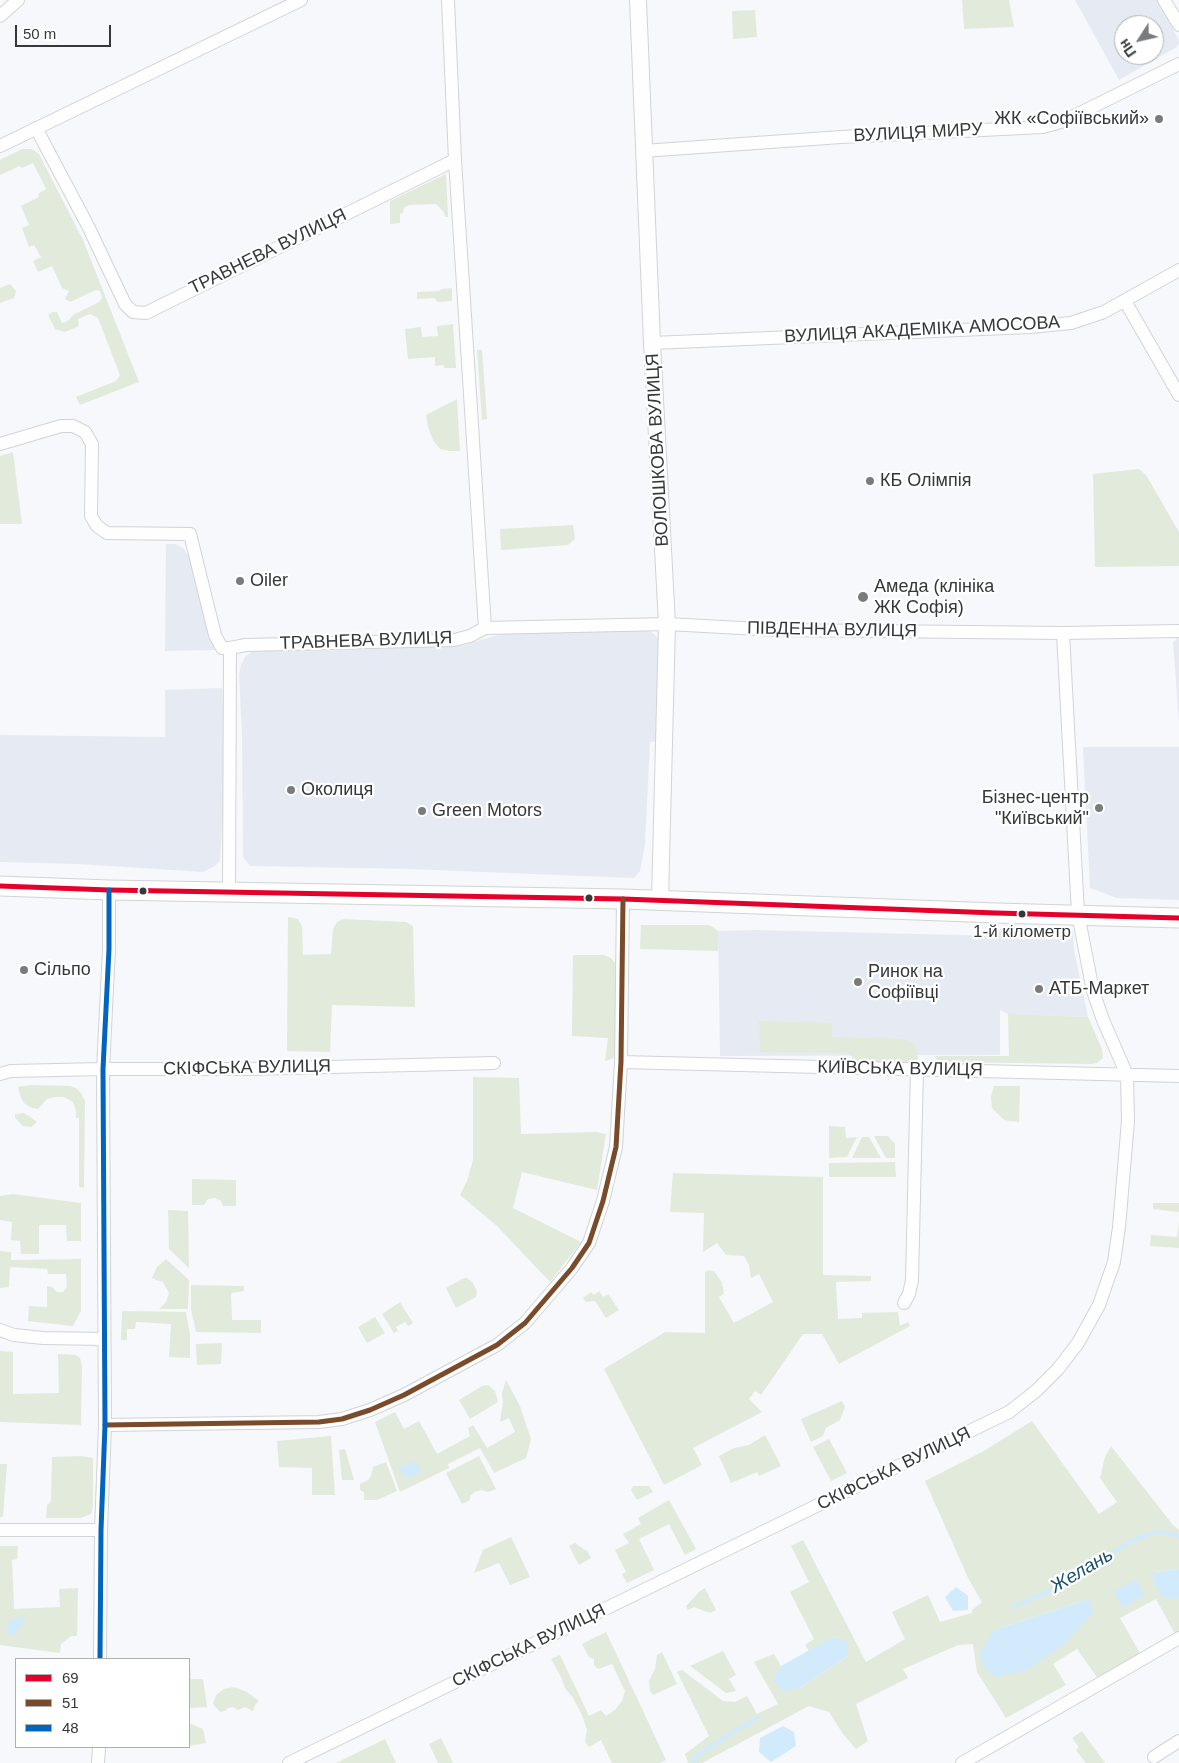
<!DOCTYPE html>
<meta charset="utf-8">
<style>
body{margin:0}
#map{position:relative;width:1179px;height:1763px;overflow:hidden;background:#f6f8fb;font-family:Helvetica,sans-serif}
canvas{display:block}
.legend{position:absolute;left:15px;top:1658px;width:175px;height:90px;box-sizing:border-box;background:#fff;border:1px solid #aeafb0;margin:0;padding:6px 9px;list-style:none;font-size:15px;color:#353739}
.legend li{display:flex;align-items:center;gap:10px;height:25px}
.legend b{width:25px;border:1px solid #aeafb0}
.north{position:absolute;left:1114px;top:15px;width:50px;height:50px;box-sizing:border-box;background:#fff;border:1px solid #aeafb0;border-radius:50%;rotate:235deg;font-size:14px;font-weight:700;line-height:20px;text-align:center;color:#353739}
.north::after{content:'';display:block;margin:auto;width:18px;height:22px;background:#797b7d;clip-path:polygon(50% 0,100% 100%,50% 72%,0 100%)}
.scale{position:absolute;left:15px;top:25px;width:96px;height:22px;box-sizing:border-box;border:2px solid #353739;border-top:0;padding-left:6px;font-size:15px;line-height:18px;white-space:nowrap;color:#353739;-webkit-text-stroke:4px #fff;paint-order:stroke}
</style>
<div id="map">
<canvas width="1179" height="1763"></canvas>
<ul class="legend">
<li><b style="height:6px;background:#e4002b"></b>69</li>
<li><b style="height:6px;background:#7a4b2a"></b>51</li>
<li><b style="height:6px;background:#0065bd"></b>48</li>
</ul>
<div class="north">Пн</div>
<div class="scale">50 m</div>
</div>
<script>
const ctx = document.querySelector('canvas').getContext('2d');
ctx.lineJoin = 'round';
function paint(path, color) { ctx.fillStyle = color; ctx.fill(path, 'evenodd'); }
const toPath = rows => new Path2D(rows.map(r => 'M' + r).join(''));
function strokePath(path, color, width, dash) { ctx.strokeStyle = color; ctx.lineWidth = width; ctx.lineCap = dash ? 'butt' : 'round'; ctx.setLineDash(dash || []); ctx.stroke(path); }
function drawText(font, color, halo, rows, align = 'center') {
  ctx.font = font + ' Helvetica,sans-serif'; ctx.lineWidth = 4.5; ctx.setLineDash([]); ctx.textBaseline = 'middle'; ctx.strokeStyle = halo; ctx.fillStyle = color; for (const [text, x, y, turn = 0] of rows) {
    ctx.save(); ctx.translate(x, y); ctx.rotate((+turn || 0) * Math.PI / 180); ctx.textAlign = isNaN(turn) ? turn : align; if (halo) ctx.strokeText(text, 0, 0); ctx.fillText(text, 0, 0); ctx.restore();
  }
}
paint(toPath([
 [1075,0,1157,0,1179,40,1179,43,1177,47,1119,80],
 [1124,25,1154,25,1154,55,1124,55],
 [166,544,176,544,184,549,192,561,215,650,165,651],
 [513,630,649,631,654,634,658,638,660,646,659,741,650,742,645,845,640,871,634,878,408,869,250,866,243,857,242,734,239,675,241,665,245,657,253,651,262,649,451,646,465,645],
 [1179,637,1179,723,1173,642],
 [222,688,226,762,220,861,215,866,203,872,78,864,0,862,0,735,165,737,165,690],
 [1083,747,1179,747,1179,900,1117,898,1090,888],
 [1004,925,1071,927,1073,931,1074,950,1088,1017,1008,1014,1000,1010,1000,1055,720,1056,718,931,756,930,997,936,998,932]
]), '#e6ebf3');
paint(toPath([
 [962,0,1009,0,1014,27,964,29],
 [755,10,757,37,733,39,732,11],
 [22,149,32,149,39,154,83,240,139,382,80,405,76,397,116,381,120,375,98,318,90,314,78,319,79,326,65,332,55,329,48,315,52,312,57,312,62,323,68,321,73,315,99,302,102,298,100,291,96,290,70,302,65,299,69,291,62,288,52,266,38,272,33,261,41,257,34,245,29,247,22,228,29,225,21,206,39,197,38,194,46,189,33,163,22,168,20,166,0,175,0,160],
 [446,174,448,217,445,217,444,212,436,204,409,205,404,208,403,213,400,214,400,223,390,224,390,201],
 [10,284,16,291,14,298,0,303,0,288],
 [452,288,452,301,438,302,434,298,417,299,417,292,439,291,442,289],
 [453,324,456,368,444,368,444,365,435,366,435,357,408,359,405,329,421,327,422,337,438,336,437,326],
 [477,350,482,350,487,419,482,420],
 [457,399,460,451,449,451,440,449,433,440,428,427,426,415],
 [13,452,22,524,0,524,0,456],
 [1139,469,1146,475,1179,532,1179,566,1095,567,1093,474],
 [573,525,575,539,568,545,501,550,500,529],
 [288,917,298,919,302,926,303,955,331,954,333,929,337,922,343,919,406,922,413,926,415,1007,332,1005,330,1052,287,1051],
 [641,925,708,925,713,927,718,931,718,951,640,949],
 [573,955,604,955,611,958,615,963,618,972,616,1054,612,1059,605,1061,608,1038,572,1036],
 [1008,1014,1088,1017,1102,1049,1103,1058,1097,1063,1091,1064,941,1062,936,1059,935,1056,1009,1056],
 [759,1021,832,1023,832,1037,905,1039,914,1044,917,1050,918,1059,915,1062,854,1062,850,1053,760,1052],
 [473,1077,519,1078,521,1134,597,1132,606,1134,597,1190,522,1172,513,1208,581,1242,550,1282,497,1226,460,1195,467,1181,473,1160],
 [30,1085,70,1086,76,1088,81,1093,85,1101,84,1188,79,1187,79,1118,76,1118,76,1111,73,1102,64,1097,55,1097,47,1099,38,1109,32,1108,25,1104,21,1098,18,1087],
 [994,1086,1020,1086,1019,1122,1004,1120,992,1108,991,1097],
 [24,1113,32,1118,37,1122,31,1127,23,1126,15,1118,15,1114],
 [829,1126,845,1127,846,1138,857,1137,847,1157,829,1158],
 [874,1136,888,1136,895,1144,895,1158,886,1158],
 [862,1137,869,1137,881,1158,852,1158],
 [895,1162,896,1177,829,1177,829,1163],
 [673,1173,823,1177,823,1275,871,1276,871,1281,836,1282,838,1319,862,1318,862,1313,898,1312,900,1326,908,1322,910,1326,839,1364,822,1334,803,1334,761,1395,755,1391,749,1399,762,1412,693,1448,702,1465,664,1485,604,1369,665,1332,705,1333,705,1272,709,1270,715,1272,722,1283,724,1294,719,1297,734,1323,773,1302,759,1274,751,1278,749,1265,744,1256,726,1255,717,1243,703,1252,704,1213,670,1212],
 [192,1179,236,1180,236,1206,223,1206,221,1201,215,1198,208,1199,204,1205,192,1205],
 [13,1194,81,1203,81,1241,67,1241,66,1225,39,1225,39,1254,21,1254,20,1241,11,1240,12,1222,0,1220,0,1196],
 [1153,1203,1179,1203,1179,1212,1153,1209],
 [168,1210,188,1211,189,1268,169,1249],
 [1179,1223,1179,1248,1150,1246,1151,1235,1177,1237],
 [0,1251,11,1252,11,1260,81,1259,81,1311,73,1326,28,1321,29,1306,47,1307,47,1286,52,1287,57,1292,63,1292,67,1287,66,1274,48,1274,47,1269,10,1267,9,1287,0,1288],
 [166,1259,189,1280,188,1309,159,1309,166,1302,169,1293,163,1282,156,1280,152,1278,157,1267],
 [464,1278,467,1278,473,1283,477,1291,476,1297,456,1308,446,1288],
 [191,1285,244,1286,244,1291,231,1293,232,1320,261,1320,261,1333,196,1332,191,1309],
 [599,1291,603,1297,608,1294,619,1310,606,1318,595,1301,586,1302,583,1298,591,1292,594,1295],
 [400,1302,413,1323,408,1326,405,1322,396,1327,398,1331,394,1333,382,1314],
 [122,1311,186,1312,190,1335,190,1358,169,1357,171,1324,136,1322,135,1329,127,1329,127,1340,121,1340],
 [375,1317,385,1333,367,1343,358,1327],
 [222,1343,221,1364,197,1365,196,1344],
 [0,1351,13,1352,13,1394,59,1393,58,1354,76,1355,80,1358,82,1366,81,1425,0,1422],
 [506,1380,520,1406,531,1439,526,1458,494,1473,480,1448,448,1464,449,1468,400,1492,375,1422,395,1412,404,1429,419,1421,437,1454,470,1436,468,1428,473,1425,487,1448,515,1432,509,1418,500,1422,503,1402,502,1393],
 [488,1385,495,1391,498,1402,470,1419,459,1400,482,1386],
 [842,1401,845,1407,840,1420,826,1428,823,1436,811,1442,801,1419],
 [1032,1421,1099,1514,1117,1502,1100,1478,1105,1457,1111,1446,1173,1525,1179,1530,1179,1569,1154,1572,1177,1599,1179,1599,1179,1631,1175,1634,1156,1599,1120,1618,1141,1655,1099,1680,1077,1649,1053,1664,1066,1685,1006,1718,977,1672,973,1644,958,1645,903,1669,908,1678,856,1704,868,1741,856,1749,843,1734,829,1712,809,1706,702,1763,688,1763,685,1754,709,1736,677,1672,682,1670,723,1701,735,1702,747,1696,757,1714,778,1704,754,1662,774,1654,781,1666,773,1679,798,1689,848,1656,834,1637,809,1651,805,1645,814,1639,790,1592,809,1582,791,1546,803,1540,866,1662,905,1639,892,1612,928,1595,940,1622,972,1613,972,1610,982,1602,969,1580,925,1481,982,1452],
 [1090,1599,984,1668,1003,1627],
 [765,1435,781,1466,759,1476,757,1472,731,1483,719,1456,734,1448,749,1445],
 [331,1436,335,1495,312,1495,312,1468,279,1467,277,1441],
 [829,1439,847,1473,831,1481,813,1447],
 [345,1449,354,1480,342,1480,339,1450],
 [81,1456,93,1458,93,1506,91,1514,80,1518,46,1518,47,1505,51,1501,52,1457],
 [479,1456,496,1489,488,1492,481,1490,475,1492,470,1496,470,1500,462,1504,446,1473],
 [386,1462,397,1491,377,1500,364,1500,364,1492,360,1490,360,1484,368,1480,371,1476,373,1467],
 [0,1464,7,1464,3,1517,0,1517],
 [633,1486,649,1486,653,1492,637,1500,631,1490],
 [669,1500,696,1549,685,1555,669,1524,639,1539,654,1570,627,1583,622,1574,626,1572,615,1550,629,1543,623,1534,641,1524,638,1518],
 [511,1537,530,1577,510,1585,499,1563,474,1573,483,1550],
 [575,1543,588,1552,591,1558,579,1565,569,1546],
 [0,1546,18,1546,17,1559,12,1560,14,1609,60,1607,59,1589,78,1588,77,1636,71,1636,61,1644,60,1653,0,1645],
 [705,1588,716,1610,710,1613,694,1607,688,1610,686,1606,700,1591],
 [606,1632,666,1760,660,1763,612,1763,601,1740,589,1747,585,1742,587,1730,582,1715,573,1698,565,1688,561,1677,551,1659,560,1655,589,1716,601,1710,606,1716,616,1709,622,1701,625,1691,612,1664,598,1669,594,1665,594,1659,589,1657,582,1644],
 [723,1651,736,1675,729,1679,736,1691,726,1693,690,1666],
 [662,1652,677,1684,653,1695,650,1691,649,1681,655,1669,657,1655],
 [189,1665,190,1665,191,1679,203,1679,207,1707,189,1708],
 [234,1687,247,1692,259,1701,255,1705,253,1711,245,1707,238,1710,233,1707,228,1708,225,1711,220,1712,213,1704,216,1695,224,1689],
 [189,1723,203,1729,206,1743,189,1746],
 [1082,1731,1105,1763,1086,1763,1076,1750,1079,1747,1072,1738],
 [441,1738,453,1763,438,1763,429,1744],
 [385,1739,396,1763,336,1763]
]), '#e2eadc');
paint(toPath([
 [415,1461,422,1472,410,1478,403,1475,399,1468],
 [1179,1569,1179,1599,1162,1598,1154,1582,1154,1572],
 [1136,1580,1145,1595,1123,1608,1113,1591],
 [956,1587,968,1596,968,1610,953,1611,945,1597],
 [1090,1599,1093,1613,1062,1646,1027,1670,997,1677,984,1668,980,1655,990,1634,1003,1627],
 [17,1617,22,1617,24,1619,24,1623,19,1628,16,1634,10,1635,6,1629,10,1622],
 [833,1637,848,1642,848,1656,798,1689,783,1691,773,1679,781,1666],
 [783,1726,794,1732,796,1746,771,1762,759,1752,760,1738]
]), '#d1ebfd');
strokePath(toPath([
 [1014,1607,1075,1579,1082,1566,1097,1563,1131,1541,1159,1531,1179,1536],
 [694,1763,697,1755,758,1717]
]), '#d1ebfd', 4);
const minor = toPath([
 [448,0,455,160,485,628],
 [1164,0,1179,25],
 [0,16,18,0],
 [36,128,88,226,125,304,133,312,146,313,455,160],
 [0,146,301,0],
 [643,151,841,137,1043,127,1064,121,1179,64],
 [1125,301,1179,395],
 [652,343,1030,327,1071,323,1104,312,1179,270],
 [0,444,61,426,73,426,85,432,92,444,91,516,97,526,107,533,190,534,215,635,222,648,230,648],
 [229,891,230,648,246,645,454,640,470,636,485,628,667,624,778,630,1063,633,1179,631],
 [621,1062,1179,1076],
 [0,1074,11,1071,103,1069,247,1069,494,1063],
 [904,1303,909,1294,912,1280,917,1070],
 [0,1330,14,1335,43,1338,104,1339],
 [105,1425,319,1422,342,1419,370,1410,404,1395,497,1345,525,1323,572,1268,589,1243,603,1201,616,1147,621,1062,623,899],
 [0,1530,101,1530],
 [100,1659,101,1530,105,1425,103,1069,109,949,109,890],
 [1154,1757,1179,1741],
 [98,1763,99,1747],
 [289,1763,1009,1412,1036,1391,1058,1369,1078,1343,1099,1305,1114,1262,1119,1227,1128,1121,1127,1075,1103,1020,1093,991,1078,914,1063,633],
 [962,1763,1179,1638]
]);
const tertiary = toPath([
 [638,0,652,343,667,624,660,900]
]);
const secondary = toPath([
 [0,886,109,890,623,899,996,913,1179,918]
]);
strokePath(minor, '#d2d3d6', 14);
strokePath(tertiary, '#d2d3d6', 18);
strokePath(secondary, '#d2d3d6', 21);
strokePath(minor, '#fefefe', 12);
strokePath(tertiary, '#fefefe', 16);
strokePath(secondary, '#fefefe', 19);
strokePath(toPath([
 [0,886,109,890,623,899,996,913,1179,918]
]), '#e4002b', 5);
strokePath(toPath([
 [105,1425,319,1422,342,1419,370,1410,404,1395,497,1345,525,1323,572,1268,589,1243,603,1201,616,1147,621,1062,623,899]
]), '#7a4b2a', 5);
strokePath(toPath([
 [100,1659,101,1530,105,1425,103,1069,109,949,109,890]
]), '#0065bd', 5);
for (const [x, y, r, color] of [
 [1159,119,5,"#797b7d"],
 [870,481,5,"#797b7d"],
 [240,581,5,"#797b7d"],
 [863,597,6,"#797b7d"],
 [291,790,5,"#797b7d"],
 [1099,808,5,"#797b7d"],
 [422,811,5,"#797b7d"],
 [143,891,4.5,"#353739"],
 [589,898,4.5,"#353739"],
 [1022,914,4.5,"#353739"],
 [24,970,5,"#797b7d"],
 [858,982,5,"#797b7d"],
 [1039,989,5,"#797b7d"]
]) { const dot = new Path2D(); dot.arc(x, y, r, 0, 2 * Math.PI); ctx.fillStyle = color; ctx.fill(dot); strokePath(dot, '#fff', 2); }
drawText('17px', '#353739', '#fff', [
 ["1-й кілометр",1022,932]
]);
drawText('18px', '#353739', '#fff', [
 ["ЖК «Софіївський»",1149,119,"right"],
 ["КБ Олімпія",880,481],
 ["Oiler",250,581],
 ["Амеда (клініка",874,587],
 ["ЖК Софія)",874,608],
 ["Околиця",301,790],
 ["Бізнес-центр",1089,798,"right"],
 ["\"Київський\"",1089,819,"right"],
 ["Green Motors",432,811],
 ["Сільпо",34,970],
 ["Ринок на",868,972],
 ["Софіївці",868,993],
 ["АТБ-Маркет",1049,989]
], 'left');
drawText('18px', '#353739', '#fff', [
 ["ВУЛИЦЯ МИРУ",918,133,-3],
 ["ТРАВНЕВА ВУЛИЦЯ",268,252,-26],
 ["ВУЛИЦЯ АКАДЕМІКА АМОСОВА",922,330,-3],
 ["ВОЛОШКОВА ВУЛИЦЯ",658,450,-93],
 ["ПІВДЕННА ВУЛИЦЯ",832,630,1],
 ["ТРАВНЕВА ВУЛИЦЯ",366,641,-2],
 ["СКІФСЬКА ВУЛИЦЯ",247,1068,-1],
 ["КИЇВСЬКА ВУЛИЦЯ",900,1069,1],
 ["СКІФСЬКА ВУЛИЦЯ",894,1469,-26],
 ["СКІФСЬКА ВУЛИЦЯ",529,1646,-26]
]);
drawText('italic 19px', '#1b516f', '#fff', [
 ["Желань",1082,1571,-31]
]);
</script>
